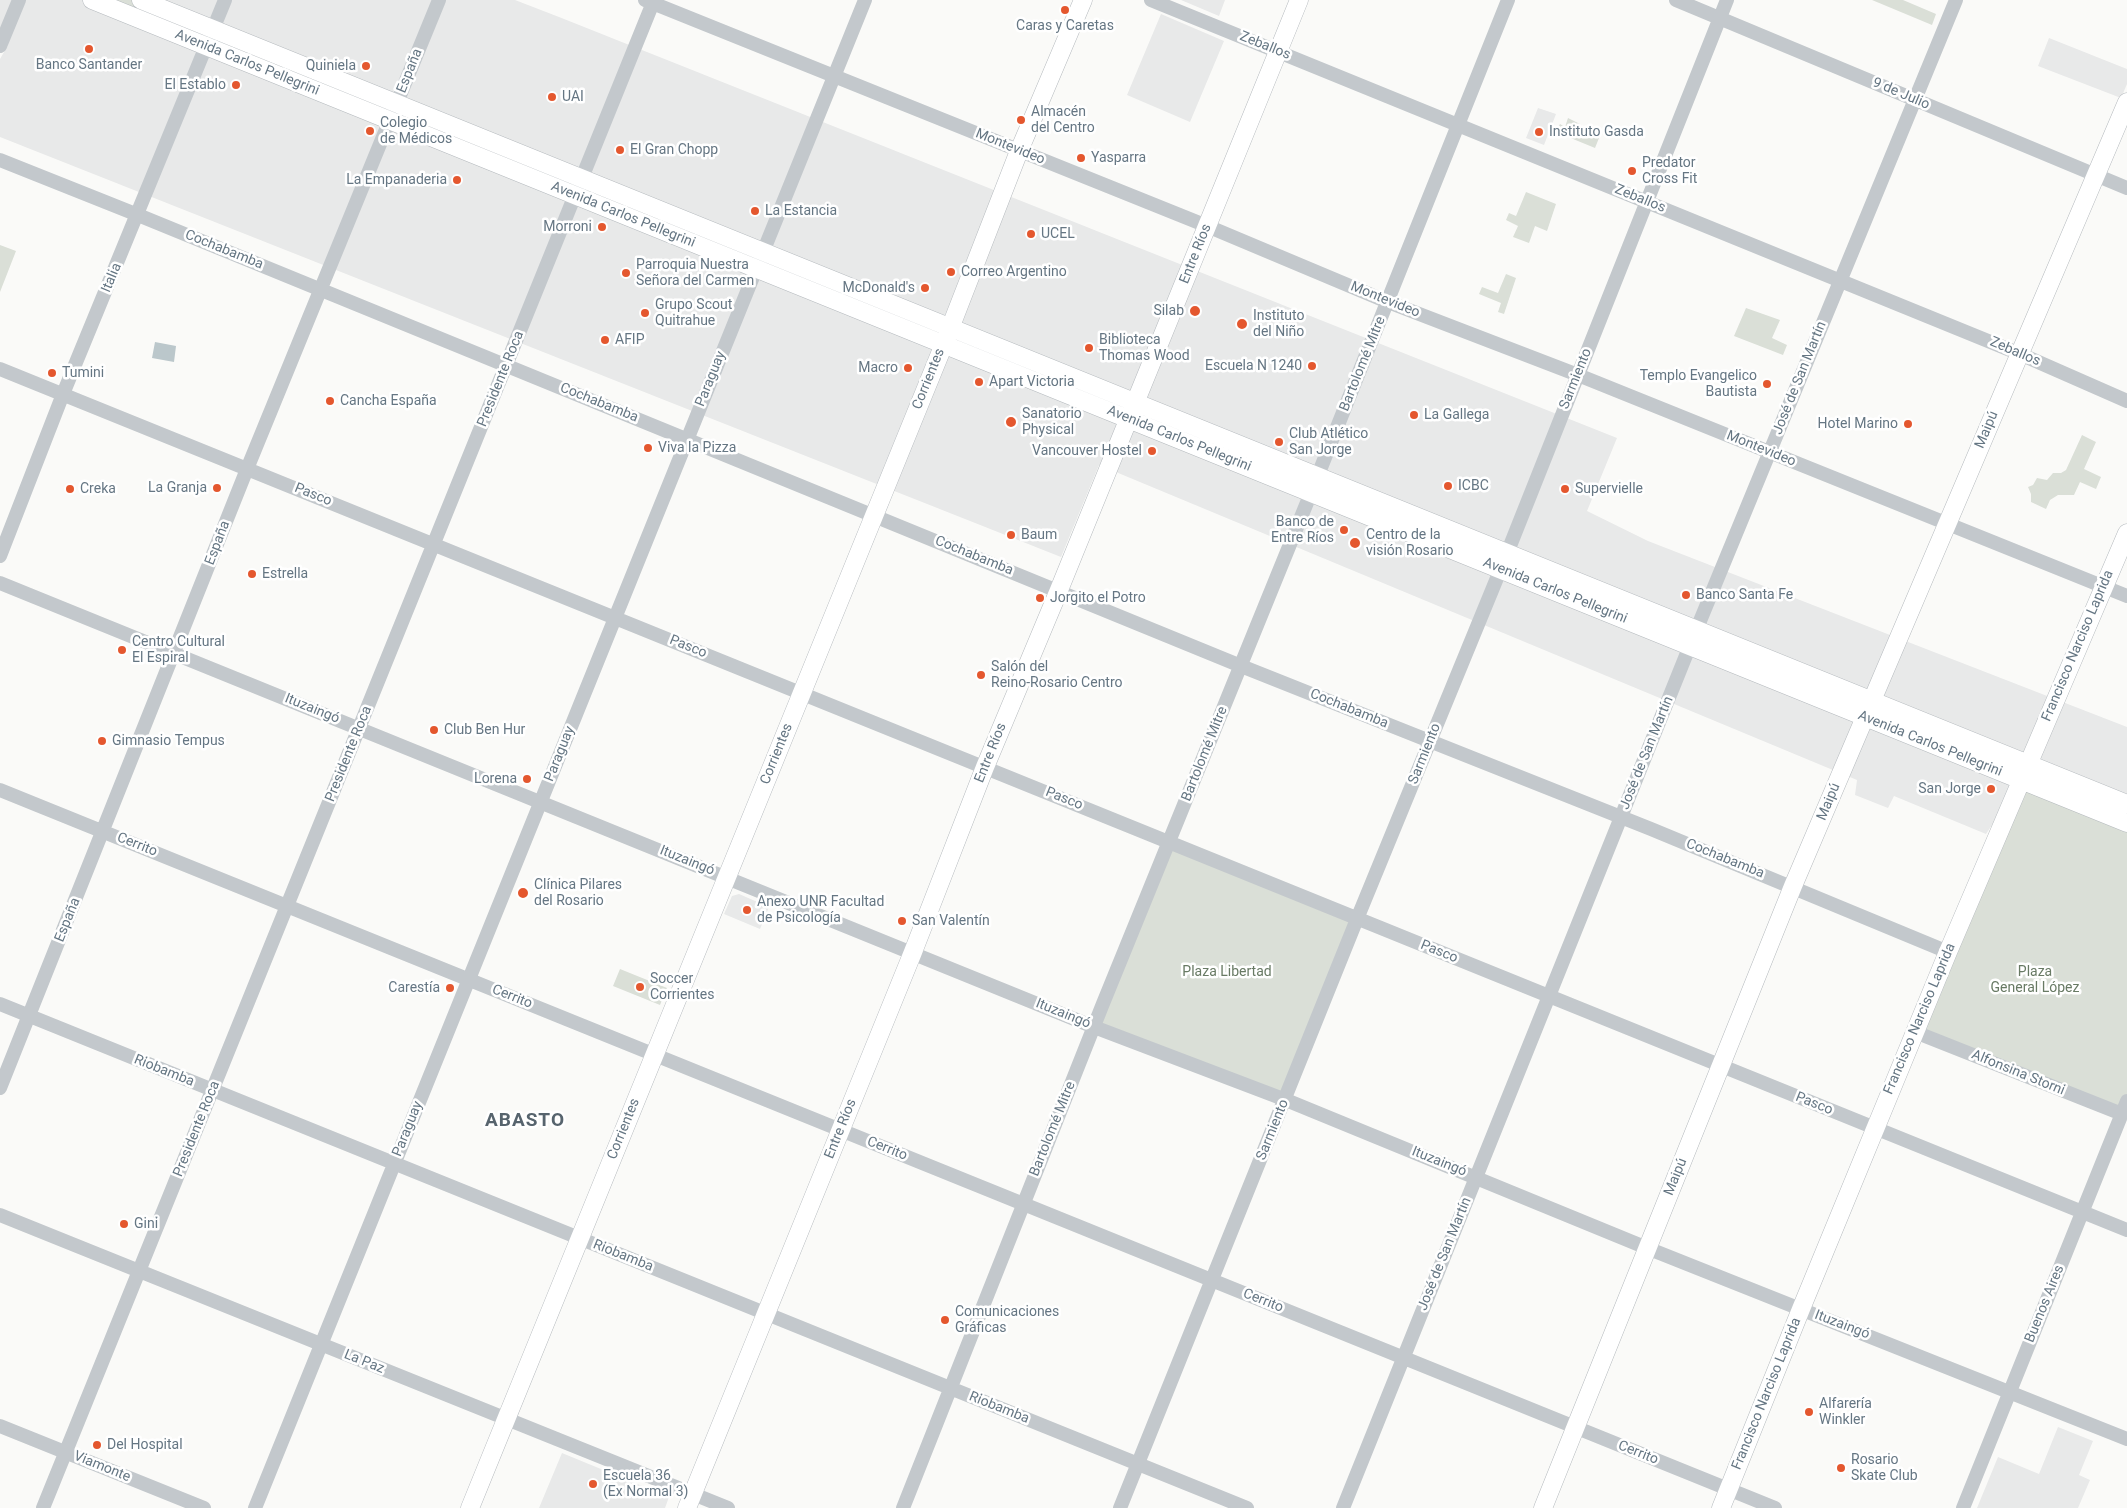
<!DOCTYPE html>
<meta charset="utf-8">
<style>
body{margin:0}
canvas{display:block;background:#fafaf8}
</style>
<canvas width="2127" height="1508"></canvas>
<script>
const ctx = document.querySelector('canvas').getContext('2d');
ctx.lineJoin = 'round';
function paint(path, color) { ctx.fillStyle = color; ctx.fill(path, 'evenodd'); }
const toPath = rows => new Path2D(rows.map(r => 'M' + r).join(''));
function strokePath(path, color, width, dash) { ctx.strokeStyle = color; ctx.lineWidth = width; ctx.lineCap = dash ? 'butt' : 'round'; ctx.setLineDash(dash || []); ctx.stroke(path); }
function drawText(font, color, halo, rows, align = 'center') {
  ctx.font = font + ' Roboto,sans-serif'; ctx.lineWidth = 5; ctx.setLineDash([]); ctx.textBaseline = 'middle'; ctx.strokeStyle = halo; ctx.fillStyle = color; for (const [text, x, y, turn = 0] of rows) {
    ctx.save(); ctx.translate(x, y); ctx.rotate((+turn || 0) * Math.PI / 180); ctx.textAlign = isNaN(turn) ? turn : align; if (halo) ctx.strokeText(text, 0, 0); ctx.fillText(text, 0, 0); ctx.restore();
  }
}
paint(toPath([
 [0,0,515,0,559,17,1617,438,1587,511,1648,541,2127,727,2127,842,2021,781,1986,834,1894,796,1888,808,1855,795,1857,780,1099,465,1061,557,0,137,0,59,8,45,0,42],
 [1181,0,1225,0,1219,16],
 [1161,14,1224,41,1190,122,1127,95],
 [2049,38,2127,69,2127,84,2121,98,2038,66],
 [1538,108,1556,114,1544,145,1526,138],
 [739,894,769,907,760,929,724,914,732,896],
 [2058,1427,2093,1441,2079,1475,2090,1480,2078,1508,1977,1508,1998,1457,2039,1474],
 [562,1453,669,1497,665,1508,539,1508]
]), '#e8e9e9');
paint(toPath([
 [92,0,141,0,2127,804,2127,1101,2122,1114,1915,1032,2021,781],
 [1872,0,1903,0,1936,14,1932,25],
 [1568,118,1580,124,1578,130,1599,138,1595,148,1556,132,1560,124,1565,127],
 [1526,192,1556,204,1547,231,1535,226,1529,243,1513,237,1518,226,1506,220,1509,213,1516,216],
 [0,245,16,251,0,292],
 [1506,274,1516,278,1504,314,1498,312,1501,303,1479,294,1482,287,1498,293],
 [1746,308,1780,320,1772,338,1787,345,1783,355,1734,336],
 [2082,435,2096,442,2084,469,2101,477,2096,489,2080,482,2074,495,2058,495,2050,500,2046,509,2031,502,2031,494,2028,487,2033,485,2037,478,2047,480,2053,473,2061,473,2066,470],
 [1168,842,1357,919,1286,1100,1094,1027],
 [620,969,667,988,660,1005,613,986]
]), '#dadfd7');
paint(toPath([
 [155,342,176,346,174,362,152,358]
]), '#bbc7cb');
const major = toPath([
 [92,0,2127,823],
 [141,0,2127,804],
 [470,1508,944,344,1019,151,1083,0],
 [687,1508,913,952,985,767,1059,590,1299,0],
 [1543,1508,1793,886,2127,102],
 [1721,1508,1801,1309,1948,952,2127,533]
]);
strokePath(major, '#b5babe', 19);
strokePath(toPath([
 [645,0,1207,226,1388,302,1578,375,2127,596],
 [1151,0,2020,354,2127,401],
 [1676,0,2127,188],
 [0,46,19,0],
 [0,160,138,215,1241,666,1651,829,1948,952],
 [0,369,2127,1230],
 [0,556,63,394,225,0],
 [0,583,1094,1027,1286,1100,1647,1248,2127,1439],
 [0,790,1775,1508],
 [0,1004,1247,1508],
 [1915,1032,2122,1114],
 [0,1088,247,469,439,0],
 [0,1215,728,1508],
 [0,1426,204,1508],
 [43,1508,654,0],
 [255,1508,865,0],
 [903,1508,1102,1006,1306,505,1508,0],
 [1120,1508,1357,919,1504,561,1727,0],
 [1343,1508,1693,638,1956,0],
 [1963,1508,2127,1101]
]), '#c3c8cc', 14);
strokePath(major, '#fff', 18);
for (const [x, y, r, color] of [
 [1065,10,5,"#e4572e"],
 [89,49,5,"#e4572e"],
 [366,66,5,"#e4572e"],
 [236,85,5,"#e4572e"],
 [552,97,5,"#e4572e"],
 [1021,120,5,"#e4572e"],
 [370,131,5,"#e4572e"],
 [1539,132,5,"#e4572e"],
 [620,150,5,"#e4572e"],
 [1081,158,5,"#e4572e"],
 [1632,171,5,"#e4572e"],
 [457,180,5,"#e4572e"],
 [755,211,5,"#e4572e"],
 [602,227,5,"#e4572e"],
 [1031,234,5,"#e4572e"],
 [951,272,5,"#e4572e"],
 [626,273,5,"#e4572e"],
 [925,288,5,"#e4572e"],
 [1195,311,6,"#e4572e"],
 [645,313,5,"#e4572e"],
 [1242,324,6,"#e4572e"],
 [605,340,5,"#e4572e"],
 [1089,348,5,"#e4572e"],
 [1312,366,5,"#e4572e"],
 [908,368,5,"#e4572e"],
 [52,373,5,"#e4572e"],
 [979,382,5,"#e4572e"],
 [1767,384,5,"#e4572e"],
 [330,401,5,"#e4572e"],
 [1414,415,5,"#e4572e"],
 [1011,422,6,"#e4572e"],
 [1908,424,5,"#e4572e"],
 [1279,442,5,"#e4572e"],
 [648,448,5,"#e4572e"],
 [1152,451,5,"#e4572e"],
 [1448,486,5,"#e4572e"],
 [217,488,5,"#e4572e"],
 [70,489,5,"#e4572e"],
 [1565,489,5,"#e4572e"],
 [1344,530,5,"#e4572e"],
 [1011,535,5,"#e4572e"],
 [1355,543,6,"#e4572e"],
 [252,574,5,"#e4572e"],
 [1686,595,5,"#e4572e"],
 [1040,598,5,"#e4572e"],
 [122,650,5,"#e4572e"],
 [981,675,5,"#e4572e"],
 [434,730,5,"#e4572e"],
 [102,741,5,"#e4572e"],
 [527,779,5,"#e4572e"],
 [1991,789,5,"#e4572e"],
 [523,893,6,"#e4572e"],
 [747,910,5,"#e4572e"],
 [902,921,5,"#e4572e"],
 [640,987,5,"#e4572e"],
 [450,988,5,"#e4572e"],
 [124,1224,5,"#e4572e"],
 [945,1320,5,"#e4572e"],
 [1809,1412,5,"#e4572e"],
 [97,1445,5,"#e4572e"],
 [1841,1468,5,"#e4572e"],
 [593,1484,5,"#e4572e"]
]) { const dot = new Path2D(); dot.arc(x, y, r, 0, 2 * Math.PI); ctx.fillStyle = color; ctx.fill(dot); strokePath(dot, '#fff', 2); }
drawText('14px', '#657683', '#fff', [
 ["Caras y Caretas",1065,26,"center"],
 ["Banco Santander",89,65,"center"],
 ["Quiniela",356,66,"right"],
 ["El Establo",226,85,"right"],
 ["UAI",562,97],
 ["Almacén",1031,112],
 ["del Centro",1031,128],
 ["Colegio",380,123],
 ["de Médicos",380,139],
 ["Instituto Gasda",1549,132],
 ["El Gran Chopp",630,150],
 ["Yasparra",1091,158],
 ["Predator",1642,163],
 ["Cross Fit",1642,179],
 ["La Empanaderia",447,180,"right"],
 ["La Estancia",765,211],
 ["Morroni",592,227,"right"],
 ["UCEL",1041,234],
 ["Parroquia Nuestra",636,265],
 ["Señora del Carmen",636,281],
 ["Correo Argentino",961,272],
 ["McDonald's",915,288,"right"],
 ["Grupo Scout",655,305],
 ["Quitrahue",655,321],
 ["Silab",1184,311,"right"],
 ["Instituto",1253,316],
 ["del Niño",1253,332],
 ["AFIP",615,340],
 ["Biblioteca",1099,340],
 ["Thomas Wood",1099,356],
 ["Escuela N 1240",1302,366,"right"],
 ["Macro",898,368,"right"],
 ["Tumini",62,373],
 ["Templo Evangelico",1757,376,"right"],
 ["Bautista",1757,392,"right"],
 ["Apart Victoria",989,382],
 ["Cancha España",340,401],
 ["Sanatorio",1022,414],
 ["Physical",1022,430],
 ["La Gallega",1424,415],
 ["Hotel Marino",1898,424,"right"],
 ["Club Atlético",1289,434],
 ["San Jorge",1289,450],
 ["Viva la Pizza",658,448],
 ["Vancouver Hostel",1142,451,"right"],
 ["ICBC",1458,486],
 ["La Granja",207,488,"right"],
 ["Creka",80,489],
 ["Supervielle",1575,489],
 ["Banco de",1334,522,"right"],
 ["Entre Ríos",1334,538,"right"],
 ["Baum",1021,535],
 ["Centro de la",1366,535],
 ["visión Rosario",1366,551],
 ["Estrella",262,574],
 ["Banco Santa Fe",1696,595],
 ["Jorgito el Potro",1050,598],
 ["Centro Cultural",132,642],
 ["El Espiral",132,658],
 ["Salón del",991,667],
 ["Reino-Rosario Centro",991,683],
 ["Club Ben Hur",444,730],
 ["Gimnasio Tempus",112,741],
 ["Lorena",517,779,"right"],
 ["San Jorge",1981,789,"right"],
 ["Clínica Pilares",534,885],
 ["del Rosario",534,901],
 ["Anexo UNR Facultad",757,902],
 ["de Psicología",757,918],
 ["San Valentín",912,921],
 ["Soccer",650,979],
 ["Corrientes",650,995],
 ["Carestía",440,988,"right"],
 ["Gini",134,1224],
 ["Comunicaciones",955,1312],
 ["Gráficas",955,1328],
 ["Alfarería",1819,1404],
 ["Winkler",1819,1420],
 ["Del Hospital",107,1445],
 ["Rosario",1851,1460],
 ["Skate Club",1851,1476],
 ["Escuela 36",603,1476],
 ["(Ex Normal 3)",603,1492]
], 'left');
drawText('14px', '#657683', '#fff', [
 ["Zeballos",1265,46,22],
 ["Avenida Carlos Pellegrini",247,63,22],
 ["España",410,71,-68],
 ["9 de Julio",1901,94,23],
 ["Montevideo",1010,147,22],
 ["Zeballos",1640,199,22],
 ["Avenida Carlos Pellegrini",623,215,22],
 ["Cochabamba",224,250,22],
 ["Entre Ríos",1196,254,-68],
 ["Italia",112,278,-67],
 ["Montevideo",1385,300,22],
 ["Zeballos",2015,352,23],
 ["Bartolomé Mitre",1363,364,-68],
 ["José de San Martín",1800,378,-68],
 ["Presidente Roca",501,379,-68],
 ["Paraguay",711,379,-68],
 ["Corrientes",929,379,-68],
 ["Sarmiento",1576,379,-68],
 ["Cochabamba",599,403,22],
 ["Maipú",1987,430,-67],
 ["Avenida Carlos Pellegrini",1179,439,22],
 ["Montevideo",1761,449,22],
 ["Pasco",313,495,22],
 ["España",218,543,-69],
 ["Cochabamba",974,556,22],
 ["Avenida Carlos Pellegrini",1555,591,22],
 ["Francisco Narciso Laprida",2078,646,-67],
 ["Pasco",688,647,22],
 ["Ituzaingó",312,709,22],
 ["Cochabamba",1349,709,22],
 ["Avenida Carlos Pellegrini",1930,744,22],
 ["Entre Ríos",991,753,-68],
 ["José de San Martín",1647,753,-68],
 ["Presidente Roca",349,754,-68],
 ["Paraguay",560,754,-68],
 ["Corrientes",777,754,-68],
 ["Bartolomé Mitre",1205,754,-68],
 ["Sarmiento",1425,754,-68],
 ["Pasco",1064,799,22],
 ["Maipú",1829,802,-67],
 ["Cerrito",137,845,22],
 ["Cochabamba",1725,859,22],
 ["Ituzaingó",687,861,22],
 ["España",68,920,-68],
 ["Pasco",1439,952,22],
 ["Cerrito",512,997,22],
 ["Ituzaingó",1063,1014,22],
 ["Francisco Narciso Laprida",1920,1019,-67],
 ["Riobamba",164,1071,22],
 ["Alfonsina Storni",2018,1073,22],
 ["Pasco",1814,1104,22],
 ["Presidente Roca",197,1129,-68],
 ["Paraguay",408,1129,-68],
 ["Corrientes",624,1129,-68],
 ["Entre Ríos",841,1129,-68],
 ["Bartolomé Mitre",1053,1129,-68],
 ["Sarmiento",1273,1130,-68],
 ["Cerrito",887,1149,22],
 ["Ituzaingó",1439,1162,22],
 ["Maipú",1676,1177,-68],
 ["José de San Martín",1445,1254,-68],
 ["Riobamba",623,1256,22],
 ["Cerrito",1263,1301,22],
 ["Buenos Aires",2045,1304,-68],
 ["Ituzaingó",1842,1325,21],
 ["La Paz",364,1362,22],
 ["Francisco Narciso Laprida",1767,1394,-68],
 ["Riobamba",999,1408,22],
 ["Cerrito",1638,1453,22],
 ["Viamonte",102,1467,22]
]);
drawText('14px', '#687a64', '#fff', [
 ["Plaza Libertad",1227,972],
 ["Plaza",2035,972],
 ["General López",2035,988]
]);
ctx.letterSpacing = '1px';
drawText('bold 19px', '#57646e', '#fff', [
 ["ABASTO",525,1121]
]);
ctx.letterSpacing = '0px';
</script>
